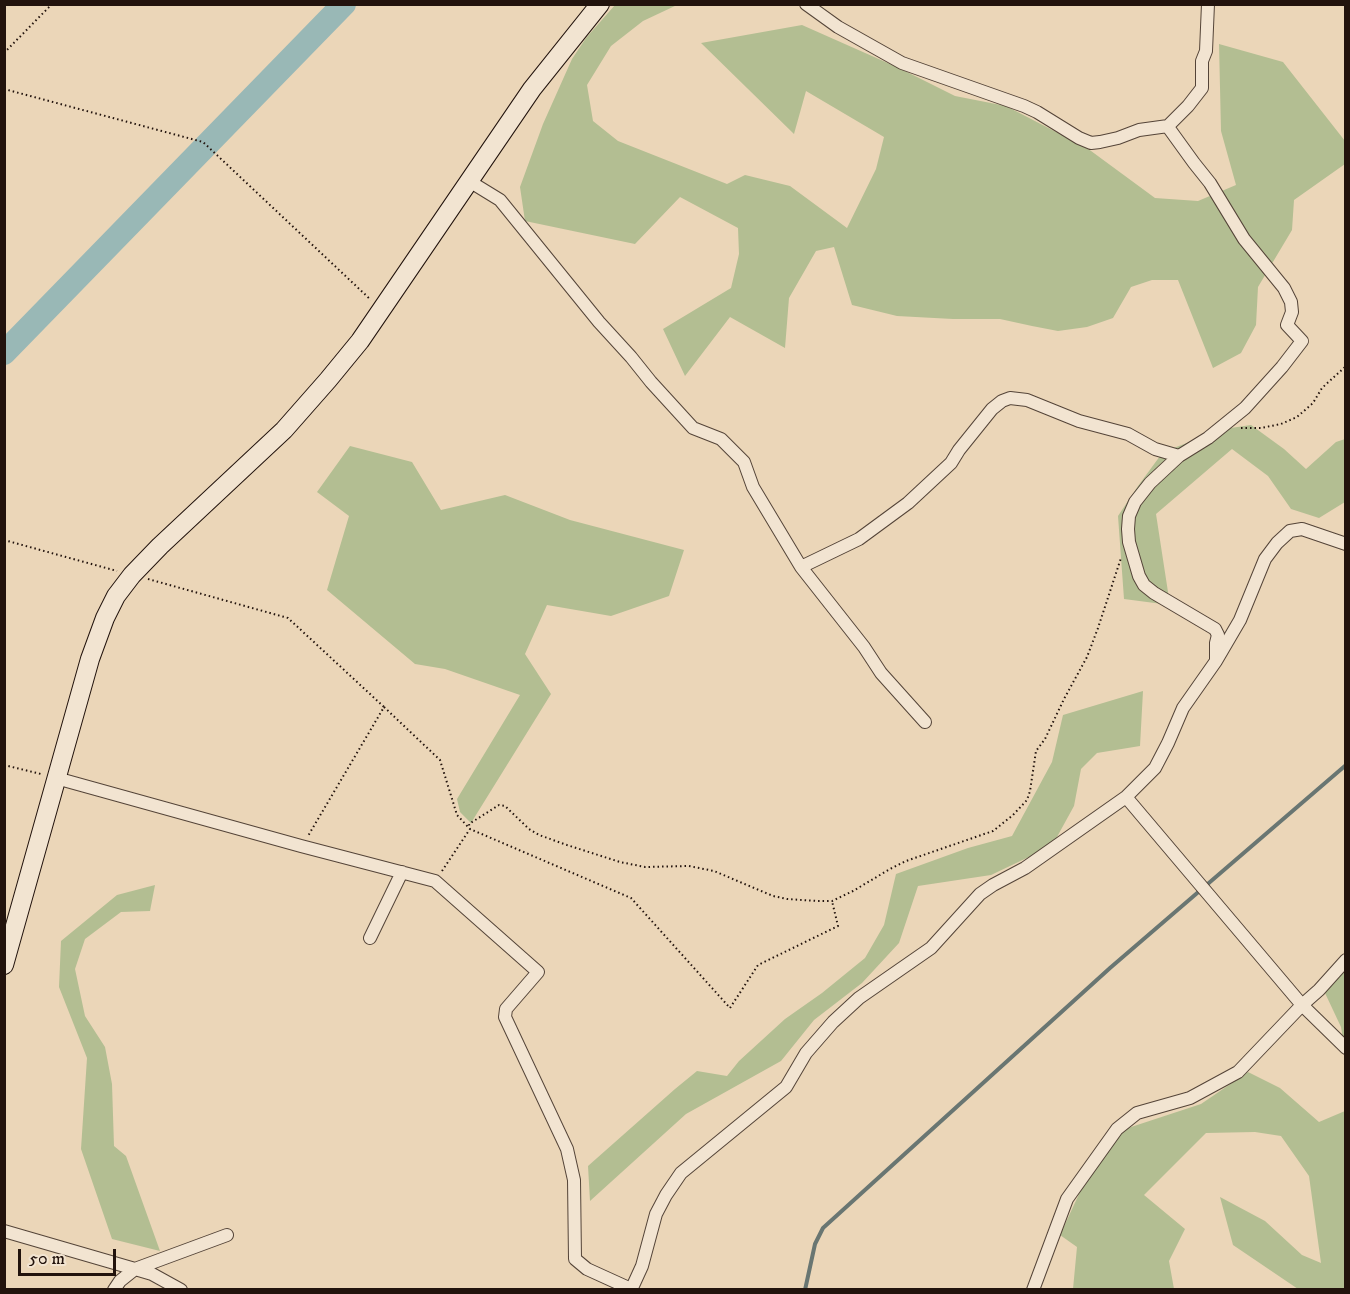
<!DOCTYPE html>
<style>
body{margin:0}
#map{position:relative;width:1350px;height:1294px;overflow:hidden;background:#ebd6b8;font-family:"IM FELL DW Pica",serif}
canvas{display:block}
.frame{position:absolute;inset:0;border:6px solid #22130d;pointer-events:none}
.scale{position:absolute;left:18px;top:1249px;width:98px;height:27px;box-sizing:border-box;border:3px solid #22130d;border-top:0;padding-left:8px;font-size:18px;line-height:21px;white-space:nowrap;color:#22130d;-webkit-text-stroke:4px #f2e4d1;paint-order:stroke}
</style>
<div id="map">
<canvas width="1350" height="1294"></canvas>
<div class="frame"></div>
<div class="scale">50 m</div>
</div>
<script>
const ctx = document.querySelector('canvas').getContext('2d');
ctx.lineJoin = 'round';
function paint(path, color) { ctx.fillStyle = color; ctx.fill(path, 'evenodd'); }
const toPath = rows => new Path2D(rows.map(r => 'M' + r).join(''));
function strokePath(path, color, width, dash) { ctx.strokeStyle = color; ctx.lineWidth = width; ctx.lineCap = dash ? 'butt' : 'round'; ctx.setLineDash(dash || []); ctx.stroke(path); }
paint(toPath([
 [615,5,677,5,643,21,611,46,587,85,593,121,618,141,727,184,745,175,790,186,847,228,876,169,884,137,806,91,794,134,701,43,802,25,899,68,955,96,1006,106,1087,148,1155,198,1198,201,1236,185,1221,131,1219,44,1283,62,1345,141,1345,164,1294,200,1292,230,1258,287,1256,325,1241,353,1213,368,1178,280,1152,280,1131,287,1113,318,1087,327,1058,331,1032,326,1000,319,953,319,897,316,852,305,834,247,816,251,789,298,785,348,730,317,685,376,663,329,731,288,739,254,738,228,680,197,635,244,525,221,520,187,543,124,572,59,586,38],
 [1251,425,1284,449,1306,469,1336,442,1345,439,1345,502,1319,518,1291,509,1268,476,1232,449,1156,514,1170,605,1124,599,1118,516,1138,486,1163,452,1224,429],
 [350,446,412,462,441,510,505,495,570,520,684,550,669,596,611,616,547,605,525,654,551,694,471,823,460,812,457,799,520,695,445,669,415,664,327,590,349,516,317,492],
 [1143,691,1140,746,1097,753,1081,769,1074,806,1052,846,991,875,918,886,899,943,862,983,814,1020,781,1061,686,1114,590,1201,588,1166,675,1089,697,1071,727,1076,739,1061,785,1019,822,993,865,958,884,925,896,874,968,848,1012,836,1052,762,1063,715],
 [155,885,150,911,121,912,85,939,75,969,85,1016,105,1047,112,1084,114,1146,126,1156,160,1251,112,1239,81,1149,87,1058,59,987,61,941,117,895],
 [1345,970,1345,1051,1341,1027,1325,993],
 [1248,1072,1280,1088,1319,1122,1345,1111,1345,1289,1298,1289,1233,1245,1220,1197,1265,1221,1302,1255,1321,1263,1309,1176,1281,1136,1255,1132,1206,1133,1144,1195,1185,1229,1169,1261,1174,1289,1073,1289,1077,1247,1060,1235,1086,1179,1122,1130,1201,1104]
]), '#b3be92');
strokePath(toPath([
 [805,1290,815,1244,823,1228,1110,968,1346,765]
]), '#697672', 4);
strokePath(toPath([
 [4,353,344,4]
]), '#99b8b6', 24);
const street = toPath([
 [806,4,838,27,902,63,1024,106,1037,112,1079,138,1091,143,1100,142,1118,138,1139,130,1168,126,1188,106,1202,88,1202,61,1206,51,1208,4],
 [1168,126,1168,127,1194,163,1210,183,1244,239,1284,288,1291,302,1292,312,1287,325,1302,341,1282,367,1245,408,1208,438,1179,456,1150,483,1135,502,1129,516,1128,529,1129,542,1139,576,1144,585,1154,593,1215,629,1218,635,1216,643,1216,660],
 [469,181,500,200,599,322,631,357,651,382,693,428,721,439,744,462,753,487,801,567,864,647,881,673,925,722],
 [801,567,859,539,908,503,951,463,959,450,992,409,1002,401,1010,398,1027,400,1079,421,1128,434,1155,449,1179,456],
 [56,778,301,846,435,881,538,972,506,1009,505,1017,567,1149,574,1180,575,1259,587,1269,631,1289],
 [1126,797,1302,1005,1346,1048],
 [370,938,402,872],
 [4,1231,135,1269,152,1274,181,1290],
 [114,1290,120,1281,135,1269,227,1235],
 [631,1290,642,1266,656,1214,666,1195,681,1173,786,1087,806,1053,833,1022,859,998,931,948,980,894,993,885,1025,868,1126,797,1155,768,1168,743,1183,708,1216,661,1240,620,1265,559,1277,543,1290,531,1302,529,1346,544],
 [1033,1290,1067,1199,1117,1129,1137,1113,1190,1098,1238,1072,1302,1005,1319,990,1346,960]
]);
const secondary = toPath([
 [4,965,90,659,105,618,116,596,132,575,160,546,284,430,328,380,360,341,532,89,600,4]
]);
strokePath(street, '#544438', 14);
strokePath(secondary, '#22130d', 20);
strokePath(toPath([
 [4,53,52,4],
 [4,89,203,142,371,300],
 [1241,428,1261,428,1281,424,1297,417,1313,403,1322,388,1346,366],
 [4,540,117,571],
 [148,579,288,618,384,707,308,836],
 [384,707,440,760,457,815,470,829,631,898,730,1008,758,965,838,926,832,901],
 [4,765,41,774],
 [442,871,470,829,469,824,499,805,505,806,529,829,539,835,567,845,620,862,645,867,689,866,714,871,773,896,787,899,817,901,832,901,853,891,890,869,906,861,993,831,1013,815,1027,800,1030,791,1036,751,1045,739,1064,699,1087,657,1098,628,1121,558]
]), '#22130d', 2, [1.5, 3]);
strokePath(street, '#f2e4d1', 12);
strokePath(secondary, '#f2e4d1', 18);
</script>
